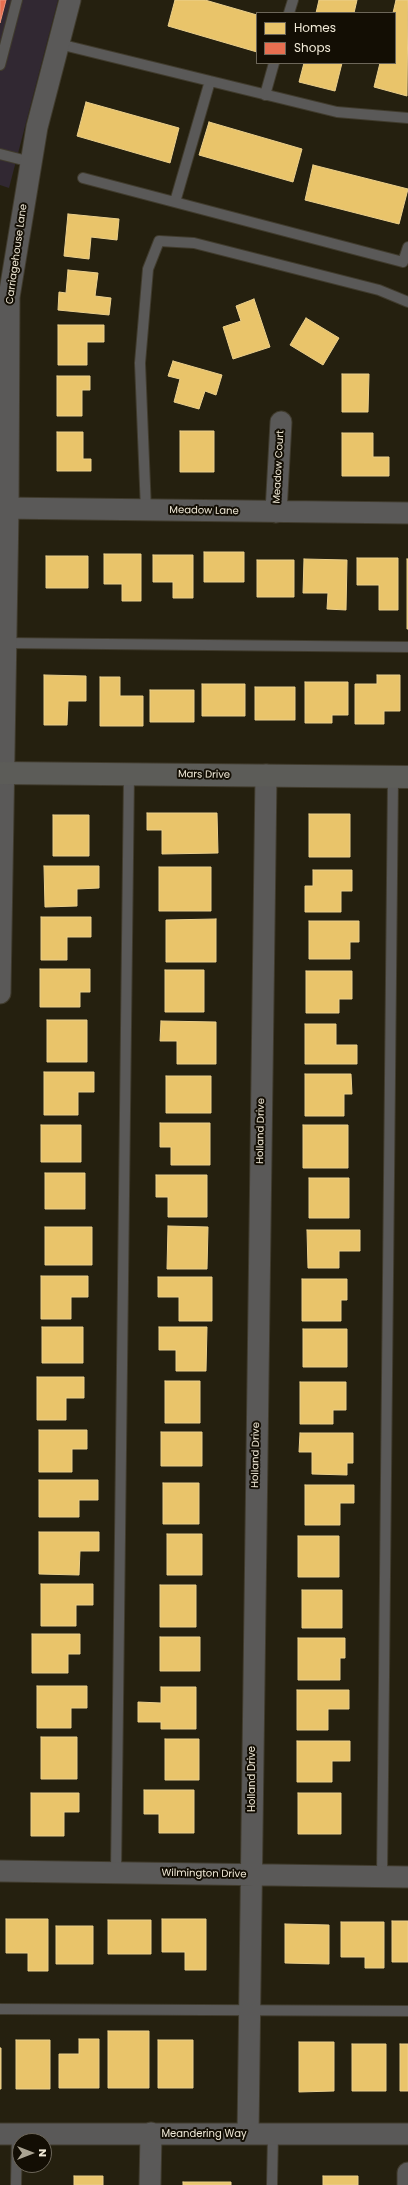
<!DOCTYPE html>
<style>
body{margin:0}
#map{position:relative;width:408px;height:2185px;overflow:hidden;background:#25200f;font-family:Poppins,sans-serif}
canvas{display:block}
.legend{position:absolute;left:256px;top:12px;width:140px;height:52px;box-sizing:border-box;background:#130e04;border:1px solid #6c6659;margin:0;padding:5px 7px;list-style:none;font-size:12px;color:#f1ead8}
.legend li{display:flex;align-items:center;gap:8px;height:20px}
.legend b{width:20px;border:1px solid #6c6659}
.north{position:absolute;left:12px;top:2133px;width:40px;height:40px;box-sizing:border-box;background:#130e04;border:1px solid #6c6659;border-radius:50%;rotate:90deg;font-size:11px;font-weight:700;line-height:16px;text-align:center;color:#f1ead8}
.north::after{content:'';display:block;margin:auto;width:14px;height:18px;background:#aaa392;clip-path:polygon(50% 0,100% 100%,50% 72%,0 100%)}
</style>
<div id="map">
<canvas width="408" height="2185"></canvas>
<ul class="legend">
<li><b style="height:11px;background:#e9c46a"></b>Homes</li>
<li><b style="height:11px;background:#e76f51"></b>Shops</li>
</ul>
<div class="north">N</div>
</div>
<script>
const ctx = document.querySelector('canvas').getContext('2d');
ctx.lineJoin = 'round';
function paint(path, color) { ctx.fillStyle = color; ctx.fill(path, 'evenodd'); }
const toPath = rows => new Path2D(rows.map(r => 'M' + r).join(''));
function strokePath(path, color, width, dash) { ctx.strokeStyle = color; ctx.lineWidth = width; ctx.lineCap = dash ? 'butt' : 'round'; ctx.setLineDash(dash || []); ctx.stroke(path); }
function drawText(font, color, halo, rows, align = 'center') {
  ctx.font = font + ' Poppins,sans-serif'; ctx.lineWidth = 4; ctx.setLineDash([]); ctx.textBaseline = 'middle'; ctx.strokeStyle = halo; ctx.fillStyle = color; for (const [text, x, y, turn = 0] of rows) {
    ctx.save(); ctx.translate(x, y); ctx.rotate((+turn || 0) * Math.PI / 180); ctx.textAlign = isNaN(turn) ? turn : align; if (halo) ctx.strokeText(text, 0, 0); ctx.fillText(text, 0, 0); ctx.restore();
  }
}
paint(toPath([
 [0,0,58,0,9,188,0,185]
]), '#312832');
const homes = toPath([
 [175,0,205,0,257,15,257,52,168,26,175,0],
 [319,0,357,0,354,13,316,13,319,0],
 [396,0,408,0,407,96,374,87,380,63,395,63,395,13,393,13,396,0],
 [304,63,342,63,335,91,299,82,304,63],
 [86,102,179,128,170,163,77,136,86,102],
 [209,122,302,149,293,182,199,155,209,122],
 [313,165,408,189,399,224,305,200,313,165],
 [68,214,119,219,117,240,91,237,89,259,64,256,68,214],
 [68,270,98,273,95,296,111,298,109,315,58,310,59,292,66,293,68,270],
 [254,299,270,347,233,359,223,327,241,321,236,306,254,299],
 [306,318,339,338,323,365,290,345,306,318],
 [58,325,104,325,104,342,87,342,87,365,58,365,58,325],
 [173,361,222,375,216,395,205,391,199,409,174,402,180,379,168,376,173,361],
 [342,374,369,374,368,412,342,412,342,374],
 [57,376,90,376,90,390,82,390,82,416,57,416,57,376],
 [180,431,214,431,214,472,180,472,180,431],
 [57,432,83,432,83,459,91,459,91,471,57,471,57,432],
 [342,433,373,433,373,457,389,457,389,476,342,476,342,433],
 [204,552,244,552,244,582,204,582,204,552],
 [104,554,141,554,141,601,122,601,122,584,104,584,104,554],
 [153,555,193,555,193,598,173,598,173,582,153,582,153,555],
 [46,556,88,556,88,588,46,588,46,556],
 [357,558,398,558,398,610,379,610,379,585,357,585,357,558],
 [304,559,347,560,346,610,327,609,328,593,303,593,304,559],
 [407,559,408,559,408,629,407,629,407,559],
 [257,560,294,560,294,597,257,597,257,560],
 [44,675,86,676,86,701,68,701,67,725,44,725,44,675],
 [377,675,400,675,400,711,384,711,384,724,355,724,355,684,377,684,377,675],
 [100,677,120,677,120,696,143,696,143,726,100,726,100,677],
 [305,682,348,682,348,715,332,715,332,723,305,723,305,682],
 [202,684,245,684,245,716,202,716,202,684],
 [255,687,295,687,295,720,255,720,255,687],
 [150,690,194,690,194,722,150,722,150,690],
 [147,813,217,813,218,853,162,854,162,830,147,830,147,813],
 [309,814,350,814,350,857,309,857,309,814],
 [53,815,89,815,89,856,53,856,53,815],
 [44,866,99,866,99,888,77,889,77,906,45,907,44,866],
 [159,867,211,867,211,911,159,911,159,867],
 [313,870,352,870,352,891,341,891,341,912,305,912,305,886,313,886,313,870],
 [41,917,91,917,91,937,67,937,67,960,41,960,41,917],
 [216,919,216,962,166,962,166,920,216,919],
 [309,921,359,921,359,942,350,942,350,959,309,959,309,921],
 [40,969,90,969,90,992,80,992,80,1007,40,1007,40,969],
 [165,970,204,970,204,1012,165,1012,165,970],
 [306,971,352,971,352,999,339,999,339,1013,306,1013,306,971],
 [47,1020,87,1020,87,1062,47,1062,47,1020],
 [161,1021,216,1022,216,1064,177,1064,177,1041,160,1041,161,1021],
 [305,1024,336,1024,336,1045,357,1045,357,1064,305,1064,305,1024],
 [44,1072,94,1072,94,1092,78,1092,78,1115,44,1115,44,1072],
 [305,1074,351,1074,352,1094,344,1094,344,1116,305,1116,305,1074],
 [166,1076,211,1076,211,1113,166,1113,166,1076],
 [160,1123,210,1123,210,1165,171,1165,171,1147,160,1147,160,1123],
 [41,1125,81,1125,81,1162,41,1162,41,1125],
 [303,1125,348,1125,348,1168,303,1168,303,1125],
 [45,1173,85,1173,85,1209,45,1209,45,1173],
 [156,1175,207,1175,207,1217,168,1217,168,1197,156,1197,156,1175],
 [309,1178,349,1178,349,1218,309,1218,309,1178],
 [168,1226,208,1227,207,1269,167,1269,168,1226],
 [45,1227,92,1227,92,1265,45,1265,45,1227],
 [307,1230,360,1230,360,1251,339,1251,339,1268,308,1268,307,1230],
 [41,1276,88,1276,88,1297,71,1297,71,1319,41,1319,41,1276],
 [158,1277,212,1277,212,1321,179,1321,179,1297,158,1297,158,1277],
 [302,1279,347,1279,347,1300,341,1300,341,1321,302,1321,302,1279],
 [42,1327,83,1327,83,1363,42,1363,42,1327],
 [159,1327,207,1327,206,1371,176,1371,176,1350,159,1350,159,1327],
 [303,1329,347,1329,347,1367,303,1367,303,1329],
 [37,1377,84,1377,84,1398,66,1398,66,1420,37,1420,37,1377],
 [165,1381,200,1381,200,1423,165,1423,165,1381],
 [300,1382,346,1382,346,1410,333,1410,333,1424,300,1424,300,1382],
 [39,1430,87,1430,87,1449,72,1449,72,1472,39,1472,39,1430],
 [161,1432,202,1432,202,1466,161,1466,161,1432],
 [300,1433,353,1433,353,1463,347,1463,347,1475,312,1474,312,1452,299,1452,300,1433],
 [39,1480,98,1480,98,1500,79,1500,79,1517,39,1517,39,1480],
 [163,1483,199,1483,199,1524,163,1524,163,1483],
 [305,1485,354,1485,354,1503,340,1503,340,1525,305,1525,305,1485],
 [39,1532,99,1532,99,1551,80,1551,79,1575,39,1574,39,1532],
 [167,1534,202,1534,202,1575,167,1575,167,1534],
 [298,1536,339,1536,339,1577,298,1577,298,1536],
 [41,1584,93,1584,93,1605,76,1605,76,1626,41,1626,41,1584],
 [160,1585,196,1585,196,1627,160,1627,160,1585],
 [302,1590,342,1590,342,1628,302,1628,302,1590],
 [32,1634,80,1634,80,1654,68,1654,68,1673,32,1673,32,1634],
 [160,1637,200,1637,200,1671,160,1671,160,1637],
 [298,1638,345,1638,345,1658,340,1658,340,1680,298,1680,298,1638],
 [37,1686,87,1686,87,1708,71,1708,71,1728,37,1728,37,1686],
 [161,1687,196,1687,196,1729,161,1729,161,1722,138,1722,138,1702,161,1703,161,1687],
 [297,1690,349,1690,349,1709,328,1709,328,1730,297,1730,297,1690],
 [41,1737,77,1737,77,1779,41,1779,41,1737],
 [165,1739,199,1739,199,1780,165,1780,165,1739],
 [297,1741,350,1741,350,1761,332,1761,332,1782,297,1782,297,1741],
 [144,1790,194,1790,194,1833,159,1833,159,1814,144,1814,144,1790],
 [31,1793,79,1793,79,1812,64,1812,64,1836,31,1836,31,1793],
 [298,1793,341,1793,341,1834,298,1834,298,1793],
 [6,1919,48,1919,48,1971,28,1971,28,1953,6,1953,6,1919],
 [162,1919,206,1919,206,1970,185,1970,185,1952,162,1952,162,1919],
 [108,1920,151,1920,151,1954,108,1954,108,1920],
 [392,1921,408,1921,408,1962,392,1962,392,1921],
 [341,1922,384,1922,384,1968,365,1968,365,1957,341,1957,341,1922],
 [285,1924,329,1925,329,1964,285,1963,285,1924],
 [56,1926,93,1926,93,1964,56,1964,56,1926],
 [108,2031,149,2031,149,2088,108,2088,108,2031],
 [79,2039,99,2039,99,2088,59,2088,59,2054,79,2054,79,2039],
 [16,2040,50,2040,50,2089,16,2089,16,2040],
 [158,2040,193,2040,193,2088,158,2088,158,2040],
 [299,2042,334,2042,334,2091,299,2092,299,2042],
 [352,2044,386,2044,386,2091,352,2091,352,2044],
 [400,2044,408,2044,408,2091,400,2091,400,2044],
 [0,2048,1,2048,1,2089,0,2089,0,2048],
 [74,2176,103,2176,103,2185,74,2185,74,2176],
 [323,2176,358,2176,358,2185,323,2185,323,2176],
 [183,2182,231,2182,231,2185,183,2185,183,2182]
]);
paint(homes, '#e9c46a');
strokePath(homes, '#ebcf8b', 1);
const shops = toPath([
 [0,0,6,0,0,23,0,0]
]);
paint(shops, '#e76f51');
strokePath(shops, '#ea947a', 1);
const lane = toPath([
 [289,13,293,0],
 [59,44,210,81],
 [0,65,17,0],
 [265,95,274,63],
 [0,154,31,162],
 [83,178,403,262,408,247],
 [175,202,210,81,337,112,408,118],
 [146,510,140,363,148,269,159,241,194,243,379,290,408,302],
 [4,643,408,647],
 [116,1872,129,774],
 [382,1877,393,777],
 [0,2009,408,2011],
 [16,2185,17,2134],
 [272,2185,273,2134]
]);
const street = toPath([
 [0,508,408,513],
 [276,512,281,422],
 [0,993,8,509,9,297,37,127,70,0],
 [0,1871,408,1877],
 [0,2134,408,2134],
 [248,2134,266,775],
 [150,2185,151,2133],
 [408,2185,408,2173]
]);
const secondary = toPath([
 [0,773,408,777]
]);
strokePath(lane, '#403b2d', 12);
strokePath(street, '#403b2d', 23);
strokePath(secondary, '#403b2d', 24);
strokePath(lane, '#5a5958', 10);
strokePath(street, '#5a5958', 21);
strokePath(secondary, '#5c5c58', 22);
drawText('10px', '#f1ead8', '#130e04', [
 ["Carriagehouse Lane",17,254,-82],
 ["Meadow Court",279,467,-87],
 ["Meadow Lane",204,511,1],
 ["Mars Drive",204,775,1],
 ["Holland Drive",261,1131,-89],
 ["Holland Drive",256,1455,-89],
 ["Holland Drive",252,1779,-90],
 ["Wilmington Drive",204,1874,1],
 ["Meandering Way",204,2134]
]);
</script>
